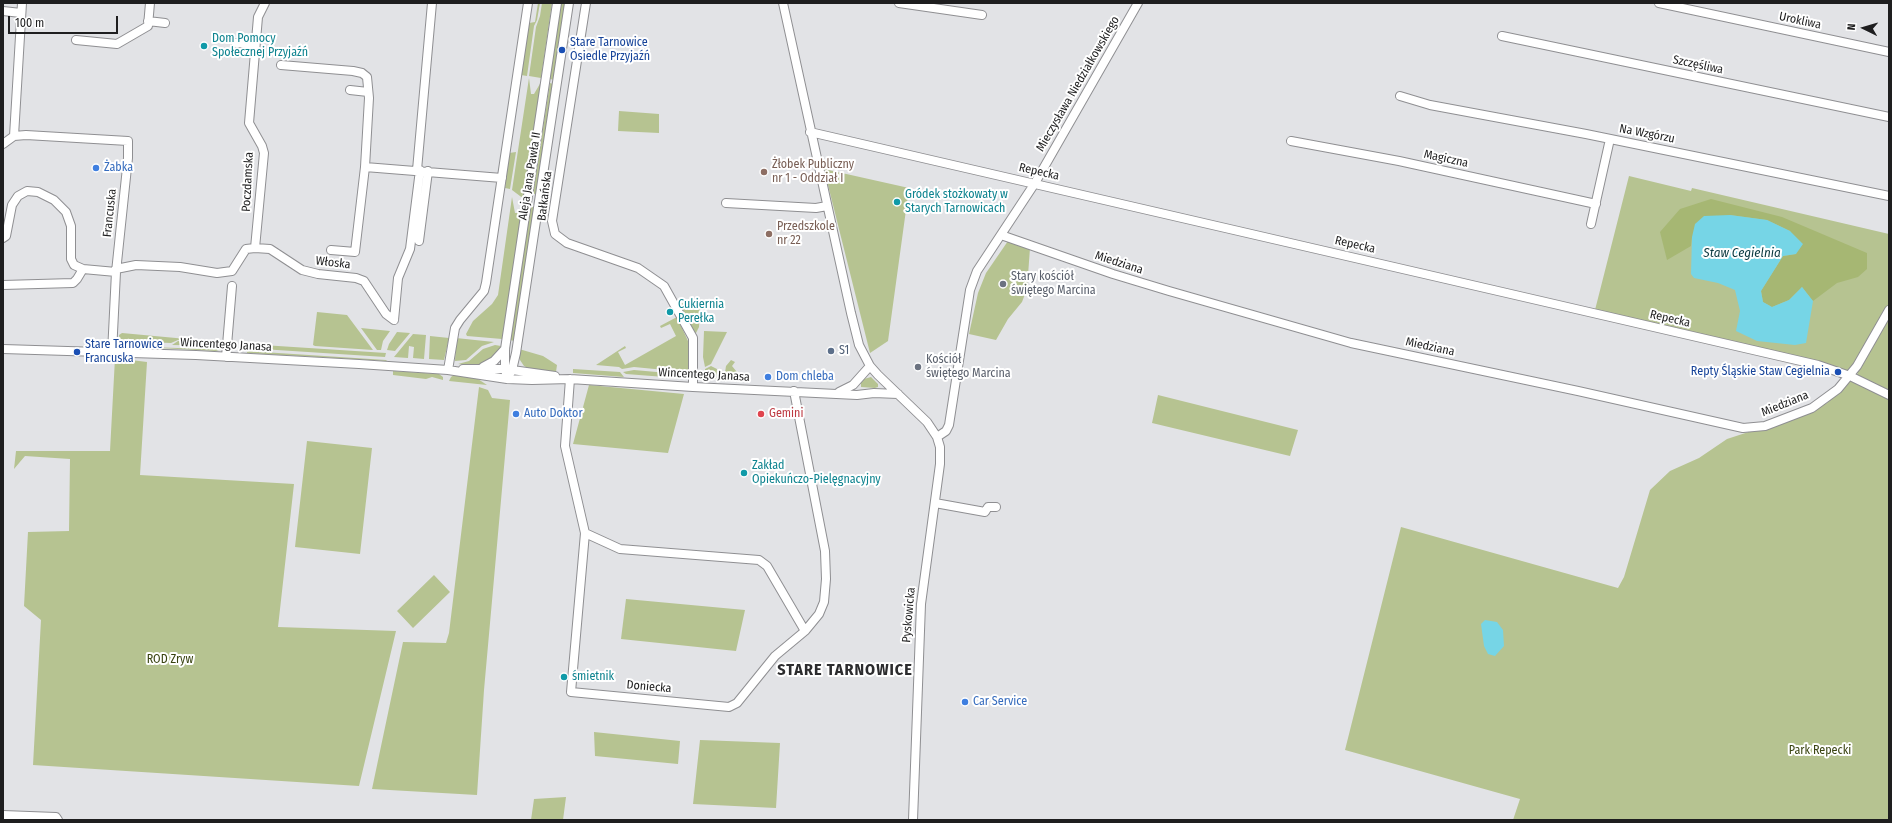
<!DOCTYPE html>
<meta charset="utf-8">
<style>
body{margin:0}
#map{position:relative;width:1892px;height:823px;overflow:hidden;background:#e2e3e6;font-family:"Fira Sans Condensed",sans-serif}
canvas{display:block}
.frame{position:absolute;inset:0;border:4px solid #1e1e1f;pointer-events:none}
.north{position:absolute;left:1844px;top:8px;width:40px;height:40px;-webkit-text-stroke:3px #fff;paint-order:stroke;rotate:275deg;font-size:11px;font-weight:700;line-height:16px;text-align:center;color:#1e1e1f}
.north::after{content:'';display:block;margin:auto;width:14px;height:18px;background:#1e1e1f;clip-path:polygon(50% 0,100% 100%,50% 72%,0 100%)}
.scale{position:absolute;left:8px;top:16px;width:110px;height:18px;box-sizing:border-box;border:2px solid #1e1e1f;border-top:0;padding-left:5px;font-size:12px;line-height:14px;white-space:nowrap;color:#1e1e1f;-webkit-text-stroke:3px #fff;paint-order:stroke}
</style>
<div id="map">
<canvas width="1892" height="823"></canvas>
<div class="frame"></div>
<div class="north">N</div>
<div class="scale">100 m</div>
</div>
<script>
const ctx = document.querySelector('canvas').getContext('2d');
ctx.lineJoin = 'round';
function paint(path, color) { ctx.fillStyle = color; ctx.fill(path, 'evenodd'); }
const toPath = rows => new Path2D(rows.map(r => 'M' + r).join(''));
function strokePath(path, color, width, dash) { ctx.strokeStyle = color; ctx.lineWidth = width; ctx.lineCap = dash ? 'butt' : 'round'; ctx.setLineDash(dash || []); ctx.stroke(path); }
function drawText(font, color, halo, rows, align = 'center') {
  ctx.font = font + ' "Fira Sans Condensed",sans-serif'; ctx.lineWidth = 4; ctx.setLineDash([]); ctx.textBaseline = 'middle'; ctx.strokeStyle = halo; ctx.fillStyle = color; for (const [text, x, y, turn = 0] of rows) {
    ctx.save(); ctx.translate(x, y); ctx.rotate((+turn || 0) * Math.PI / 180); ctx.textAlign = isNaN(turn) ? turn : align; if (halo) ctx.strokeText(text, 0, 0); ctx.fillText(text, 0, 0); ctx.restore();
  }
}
paint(toPath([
 [538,3,540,3,537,20,534,26,527,76,521,75,529,23,535,22],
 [542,3,552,3,541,78,529,76,536,27,540,16],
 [561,3,566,3,554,80,550,79],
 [529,78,531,94,534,94,541,82,524,199,512,190],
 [550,83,553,84,537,194,533,194],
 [619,111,659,114,659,133,618,131],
 [516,152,510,189,505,188,509,153],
 [824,169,909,188,888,341,870,353],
 [1629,176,1691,191,1692,188,1889,234,1889,820,1513,820,1520,799,1345,750,1401,527,1618,588,1624,577,1650,490,1670,471,1699,458,1727,439,1776,423,1827,403,1858,373,1595,310],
 [512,197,515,213,518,213,523,205,502,339,467,336,466,334,473,321,492,304,498,295],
 [530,206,535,207,514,341,510,340],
 [1008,241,1030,248,1027,289,1022,302,1008,319,996,340,969,334,978,293,986,273],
 [679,303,700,305,699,327,695,335],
 [317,312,347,315,373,350,315,346,313,345],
 [677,317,688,341,688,373,665,370,634,367,622,369,619,367,596,365,625,346,626,348,618,352,625,365,676,336,670,324,661,328,660,326],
 [361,328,390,331,383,341,381,350,377,350],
 [704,331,727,332,711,364,705,367,703,357],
 [397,332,410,333,395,351,387,350,389,344],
 [122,333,219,342,223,344,178,340,171,343,120,341,119,335],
 [413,334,426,335,424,359,413,358,414,347,409,346,408,358,394,357],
 [430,336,449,338,444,360,429,359],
 [456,338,494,342,482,346,466,360,455,361],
 [178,341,218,345,222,346,172,345],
 [247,344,386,353,385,357,246,348],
 [495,345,501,346,492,360,478,366,458,364,469,361,483,349],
 [120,346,206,349,222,349,216,351],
 [519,349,543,356,557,365,556,372,530,369,524,366,520,360],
 [247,351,386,360,387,361,247,353],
 [115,358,147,362,140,475,294,484,278,627,396,631,359,786,33,765,41,620,24,606,28,532,69,531,70,459,25,456,14,469,16,451,110,451],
 [731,360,735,362,732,366,741,377,748,376,749,381,724,379,726,366],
 [711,366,717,369,716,379,705,378,705,369],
 [573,369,620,372,624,377,573,373],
 [634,370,668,373,688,376,679,378,671,377,671,374,666,374,665,377,626,374,623,372],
 [393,371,439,374,443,377,443,380,432,377,426,379,393,375],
 [454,375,475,377,487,385,449,381,451,377],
 [871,377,878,384,878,387,875,388,861,387,861,383,864,379],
 [589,385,684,394,668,453,573,444],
 [479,387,488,390,492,398,510,400,484,690,477,795,372,789,403,642,446,643,449,633],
 [1158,395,1298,430,1290,456,1152,423],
 [307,441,372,448,360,554,295,547],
 [434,575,450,592,413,628,397,611],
 [626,599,745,610,736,651,621,639],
 [594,732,680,741,678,764,595,756],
 [700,740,780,743,776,808,693,804],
 [566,797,563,820,531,820,534,799]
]), '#b6c391');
paint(toPath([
 [1711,199,1782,217,1867,253,1867,269,1858,277,1837,283,1813,301,1802,287,1789,300,1772,307,1763,302,1761,291,1783,256,1796,254,1790,231,1767,220,1730,215,1692,237,1691,246,1667,260,1660,232,1680,209]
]), '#a6b773');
paint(toPath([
 [1730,215,1767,220,1790,231,1803,244,1796,254,1783,256,1761,291,1763,302,1772,307,1789,300,1802,287,1813,301,1806,343,1795,345,1757,341,1736,331,1740,311,1735,290,1718,283,1694,278,1691,274,1692,237,1695,224,1704,216],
 [1485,620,1497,622,1503,630,1504,646,1495,656,1488,654,1484,646,1481,624]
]), '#76d5e6');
const minor = toPath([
 [586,3,552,221,555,234,567,243,638,268,664,286,693,338,693,387],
 [783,3,851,313,859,345,870,366,878,375,927,422,937,437,940,447,940,464,921,604,913,820],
 [899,3,982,15],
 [1659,3,1889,52],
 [3,11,21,13],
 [148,21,165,23],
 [1502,36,1889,117],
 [76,40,117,44,148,26,150,3],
 [236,43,255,44],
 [281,65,353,71,362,73,367,77,369,98,365,167,355,252,331,250],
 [350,90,368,92],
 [1400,96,1430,105,1586,134,1889,196],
 [810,132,1818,365,1850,376,1889,395],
 [14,136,22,3],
 [1291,141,1399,161,1596,204],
 [3,144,14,136,26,135,128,141,128,158,116,272,112,353],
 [365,167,502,178],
 [417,170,432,3],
 [726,203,816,208,827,206],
 [1591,224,1610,139],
 [1001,235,1113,274,1169,291,1351,343,1578,391,1743,428,1765,426,1812,408,1838,389,1857,366,1889,310],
 [3,238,6,236,12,205,18,196,27,191,38,192,54,200,66,212,71,226,71,259,74,265,83,269,116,272],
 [419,241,428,171],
 [255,248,264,153,262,146,249,123,258,17,265,3],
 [116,269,136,265,180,267,217,273,232,271,246,249,255,248,270,249,302,270,318,274,356,278,364,281,386,314,394,320],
 [3,285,73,283,77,279,83,269],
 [394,320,398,278,410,249,420,170],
 [3,349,196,355,359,364,448,370,507,379,532,380,570,379,693,387,857,395,874,393,898,394],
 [226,357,232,286],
 [483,367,494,361,505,349],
 [463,369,505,369,555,376],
 [448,370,455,328,460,320,484,291,486,283,528,3],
 [507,379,512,370,516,353,569,3],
 [507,379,505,369,505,349,557,3],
 [570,379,565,446,585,533,571,692,729,707,737,703,775,656,805,631,819,614,824,602,826,579,825,551,794,391],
 [839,392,853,385,870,366],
 [937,437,946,431,949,425,970,290,977,271,1035,183,1138,3],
 [935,503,985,512,988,507,996,507],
 [585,533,620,549,759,560,767,566,805,631],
 [3,815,56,817,58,820]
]);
strokePath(minor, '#8f8f92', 10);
strokePath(minor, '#fff', 8);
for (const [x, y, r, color] of [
 [204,46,4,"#0f9aa8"],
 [562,50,4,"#1a4fb4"],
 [96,168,4,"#3f7fe0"],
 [764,172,4,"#8d6e63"],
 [897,202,4,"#0f9aa8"],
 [769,234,4,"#8d6e63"],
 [1003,284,4,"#6b7280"],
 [670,312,4,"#0f9aa8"],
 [831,351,4,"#5c6f8a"],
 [77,352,4,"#1a4fb4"],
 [918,367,4,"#6b7280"],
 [1838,372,4,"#1a4fb4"],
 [768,377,4,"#3f7fe0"],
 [516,414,4,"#3f7fe0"],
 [761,414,4,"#e0444e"],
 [744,473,4,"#0f9aa8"],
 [564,677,4,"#0f9aa8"],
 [965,702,4,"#3f7fe0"]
]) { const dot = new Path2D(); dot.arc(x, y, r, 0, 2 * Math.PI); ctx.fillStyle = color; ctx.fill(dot); strokePath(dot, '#fff', 1.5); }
drawText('12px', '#1e1e1f', '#fff', [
 ["Urokliwa",1800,21,12],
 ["Szczęśliwa",1698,65,12],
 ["Mieczysława Niedziałkowskiego",1078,84,-60],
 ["Na Wzgórzu",1647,134,11],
 ["Magiczna",1446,159,12],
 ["Repecka",1039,172,13],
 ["Aleja Jana Pawła II",530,176,-81],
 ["Poczdamska",248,182,-87],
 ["Bałkańska",545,196,-83],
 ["Francuska",110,213,-84],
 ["Repecka",1355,245,13],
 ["Włoska",333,263,7],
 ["Miedziana",1119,263,18],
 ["Repecka",1670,319,13],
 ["Wincentego Janasa",226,345,3],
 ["Miedziana",1430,347,12],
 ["Wincentego Janasa",704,375,3],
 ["Miedziana",1785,404,-22],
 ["Pyskowicka",909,615,-85],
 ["Doniecka",649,687,5]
]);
drawText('12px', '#0d838f', '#fff', [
 ["Dom Pomocy",212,39],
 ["Społecznej Przyjaźń",212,53],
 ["Gródek stożkowaty w",905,195],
 ["Starych Tarnowicach",905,209],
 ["Cukiernia",678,305],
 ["Perełka",678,319],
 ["Zakład",752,466],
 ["Opiekuńczo-Pielęgnacyjny",752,480],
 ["śmietnik",572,677]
], 'left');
drawText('12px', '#164399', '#fff', [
 ["Stare Tarnowice",570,43],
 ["Osiedle Przyjaźń",570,57],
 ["Stare Tarnowice",85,345],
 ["Francuska",85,359],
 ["Repty Śląskie Staw Cegielnia",1830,372,"right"]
], 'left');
drawText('12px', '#785e54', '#fff', [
 ["Żłobek Publiczny",772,165],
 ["nr 1 - Oddział I",772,179],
 ["Przedszkole",777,227],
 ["nr 22",777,241]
], 'left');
drawText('12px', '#366cbe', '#fff', [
 ["Żabka",104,168],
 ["Dom chleba",776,377],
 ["Auto Doktor",524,414],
 ["Car Service",973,702]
], 'left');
drawText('12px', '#5b616d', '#fff', [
 ["Stary kościół",1011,277],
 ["świętego Marcina",1011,291],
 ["Kościół",926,360],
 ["świętego Marcina",926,374]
], 'left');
drawText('12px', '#4e5e75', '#fff', [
 ["S1",839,351]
], 'left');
drawText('12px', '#be3a42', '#fff', [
 ["Gemini",769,414]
], 'left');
drawText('12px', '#394310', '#fff', [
 ["ROD Zryw",170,660],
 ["Park Repecki",1820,751]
]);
drawText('italic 13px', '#09383f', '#fff', [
 ["Staw Cegielnia",1742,253]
]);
ctx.letterSpacing = '1px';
drawText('bold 16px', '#2c2c2e', '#fff', [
 ["STARE TARNOWICE",845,671]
]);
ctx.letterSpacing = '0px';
</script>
